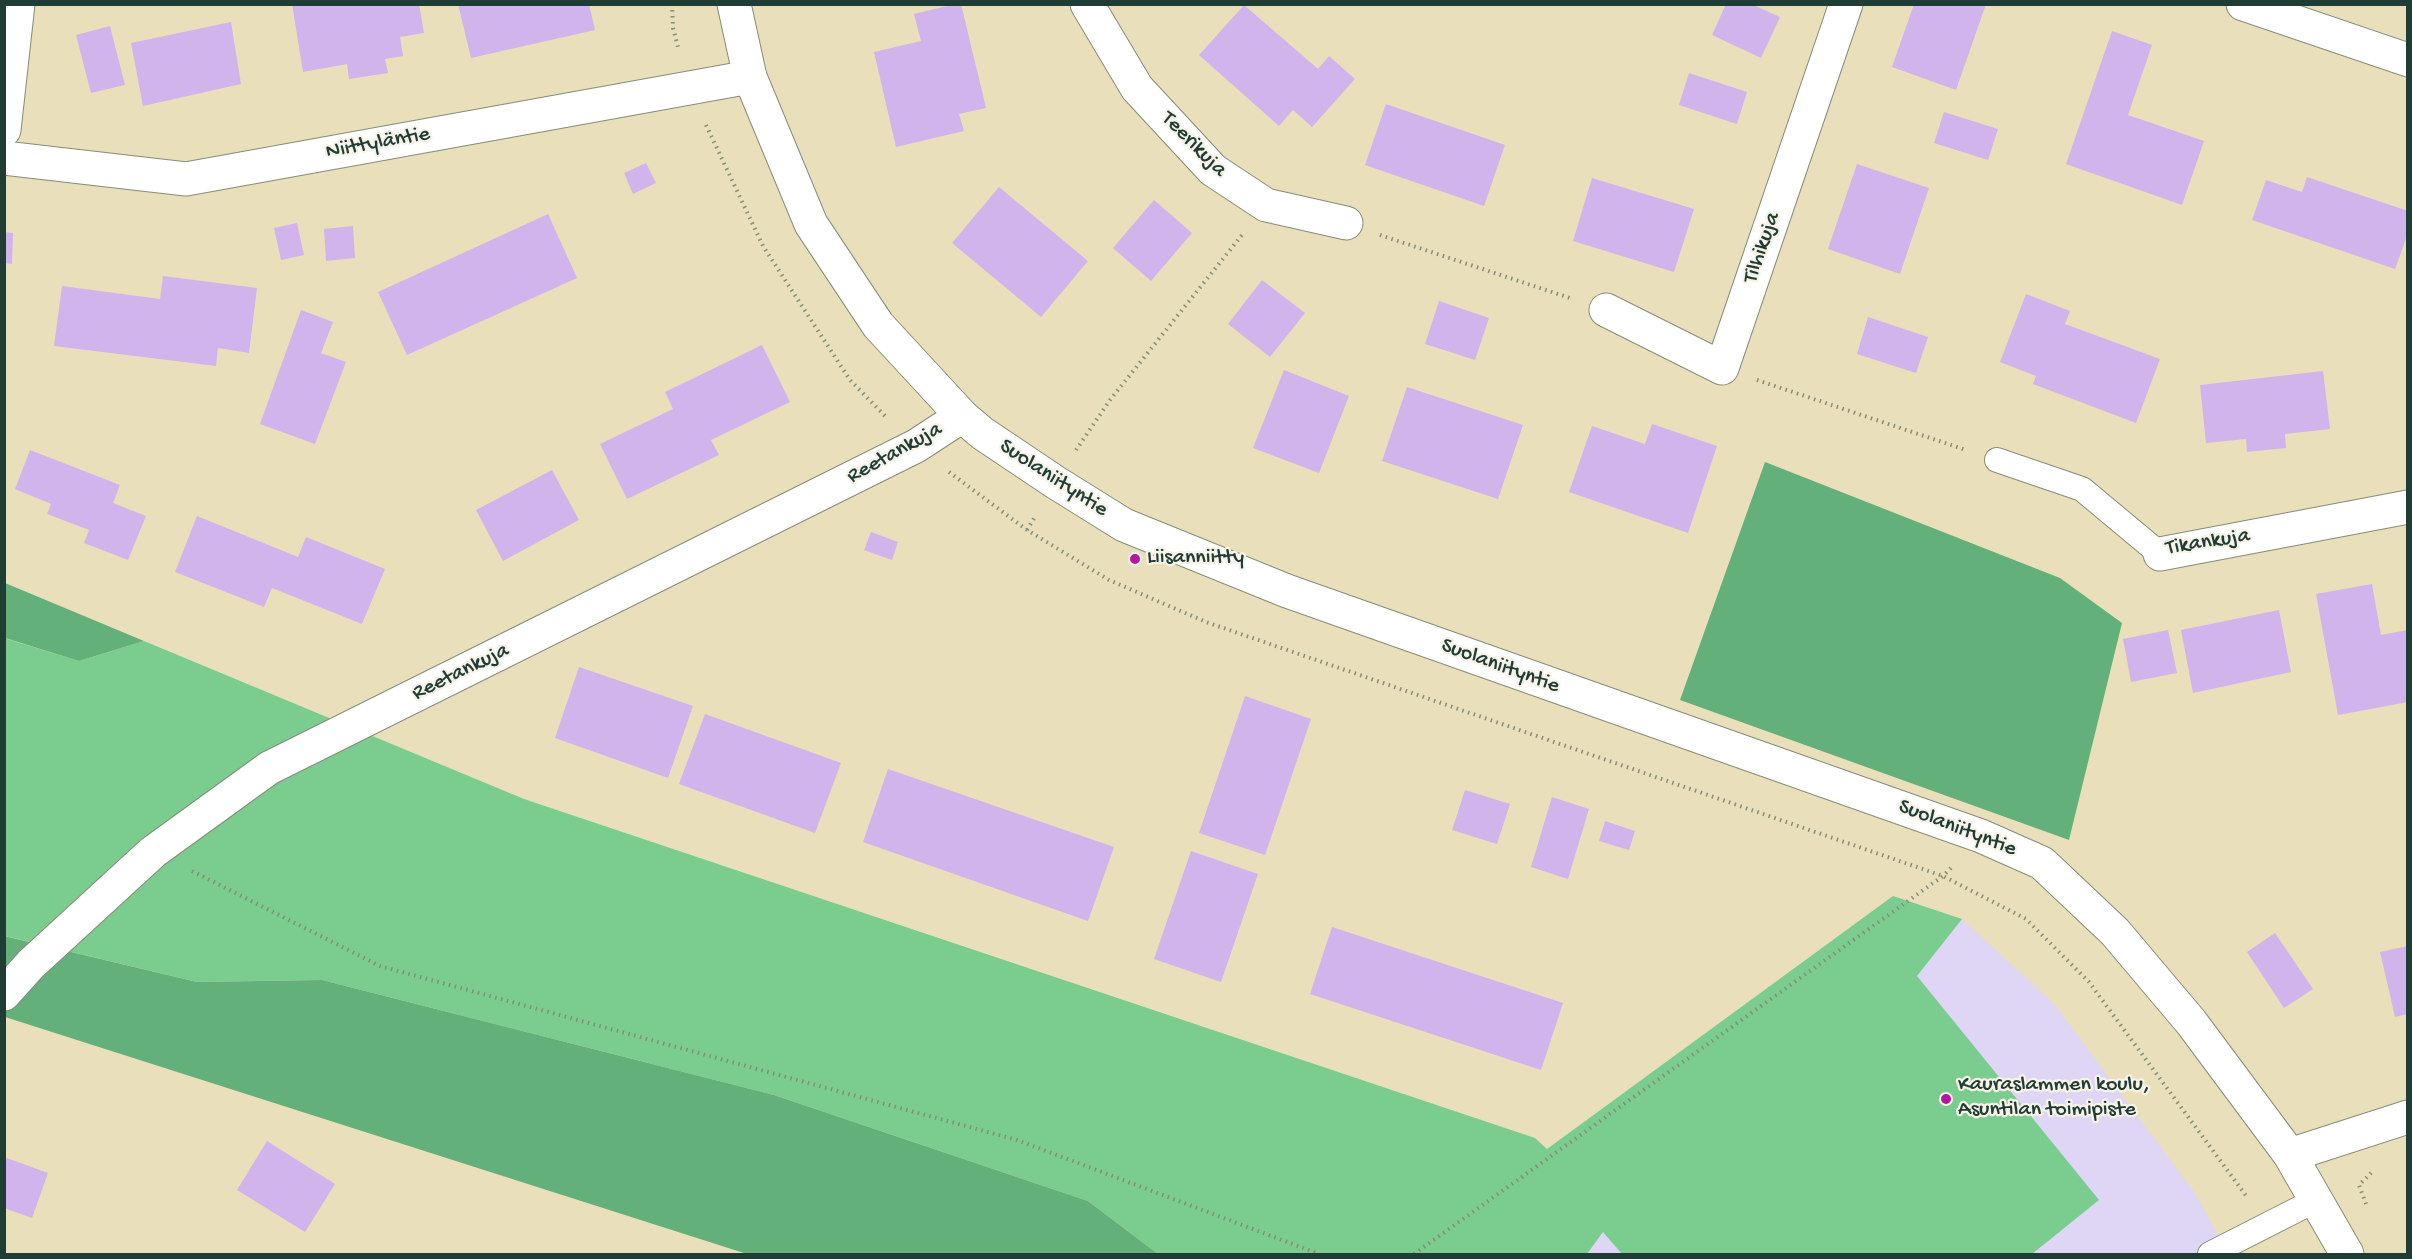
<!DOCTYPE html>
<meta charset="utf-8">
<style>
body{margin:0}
#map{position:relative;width:2412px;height:1259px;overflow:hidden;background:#e9dfbb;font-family:"Gochi Hand",sans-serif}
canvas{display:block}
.frame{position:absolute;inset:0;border:6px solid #1f3d34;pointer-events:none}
</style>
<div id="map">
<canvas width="2412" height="1259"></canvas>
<div class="frame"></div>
</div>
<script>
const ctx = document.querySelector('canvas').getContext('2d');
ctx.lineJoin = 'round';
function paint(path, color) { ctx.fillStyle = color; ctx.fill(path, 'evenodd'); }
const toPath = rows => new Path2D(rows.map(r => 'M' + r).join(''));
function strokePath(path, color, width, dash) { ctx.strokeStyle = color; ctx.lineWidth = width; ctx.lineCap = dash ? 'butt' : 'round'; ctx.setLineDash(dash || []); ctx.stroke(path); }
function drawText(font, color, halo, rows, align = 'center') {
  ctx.font = font + ' "Gochi Hand",sans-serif'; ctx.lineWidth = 4.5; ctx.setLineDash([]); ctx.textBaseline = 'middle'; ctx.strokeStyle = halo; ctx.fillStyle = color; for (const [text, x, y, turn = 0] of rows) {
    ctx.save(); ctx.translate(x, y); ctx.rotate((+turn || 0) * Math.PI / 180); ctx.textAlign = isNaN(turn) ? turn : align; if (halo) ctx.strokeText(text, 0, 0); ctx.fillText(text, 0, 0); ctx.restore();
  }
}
paint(toPath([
 [1962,919,2055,1005,2194,1192,2228,1254,1587,1254,1603,1231,1917,976]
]), '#dfd5f5');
paint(toPath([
 [4,638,79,661,144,641,524,799,1535,1138,1547,1149,1893,896,1962,919,1917,976,2099,1200,2032,1254,1622,1254,1603,1232,1587,1254,1158,1254,1088,1201,774,1095,322,980,197,982,5,936]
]), '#7bcd8f');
paint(toPath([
 [1765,462,2060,578,2122,623,2069,840,1680,700],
 [4,583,5,583,144,641,79,661,5,638],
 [4,936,197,982,322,980,774,1095,1088,1201,1158,1254,747,1254,5,1017]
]), '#64b07a');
paint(toPath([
 [292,4,419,4,424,33,400,37,403,56,385,59,388,73,349,79,347,64,303,72],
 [458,4,589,4,595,30,471,58],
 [955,4,961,4,986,108,959,114,964,131,896,147,874,52,921,41,914,14],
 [1726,4,1751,4,1780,17,1761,58,1712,35],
 [1914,4,1986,4,1956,90,1892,67],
 [1244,5,1318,69,1329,56,1355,79,1312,127,1293,110,1279,126,1199,55],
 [231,22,241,84,143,106,131,43],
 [110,26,125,85,91,93,76,35],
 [2112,31,2152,45,2128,115,2204,141,2182,205,2066,164],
 [1689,73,1747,92,1737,124,1679,105],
 [1386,104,1505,145,1484,206,1365,165],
 [1944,112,1998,129,1988,160,1934,143],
 [646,163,656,183,633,194,624,173],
 [1857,164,1929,188,1900,274,1828,249],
 [2307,177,2408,211,2408,233,2395,269,2252,220,2266,180,2302,192],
 [1592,178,1694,209,1674,272,1573,241],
 [999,187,1088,261,1041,317,952,243],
 [1154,200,1192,233,1151,281,1113,248],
 [548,214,577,278,407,355,378,292],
 [297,223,304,255,281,260,274,228],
 [353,226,355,258,326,261,324,229],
 [4,232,13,233,12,264,4,263],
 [163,276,257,288,249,353,218,348,216,366,54,346,62,286,160,299],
 [1262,280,1305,313,1270,357,1228,324],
 [2026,294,2070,311,2065,324,2160,359,2136,423,2033,384,2036,376,2000,362],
 [1439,301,1489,318,1475,360,1425,344],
 [301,310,333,322,321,353,346,362,315,444,260,424],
 [1868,317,1928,337,1916,373,1857,354],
 [762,345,790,402,711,440,719,455,627,499,600,444,673,409,665,392],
 [1284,370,1349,396,1319,473,1253,448],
 [2323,371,2330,429,2285,434,2286,448,2247,452,2246,439,2206,443,2200,385],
 [1407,387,1523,425,1498,499,1382,461],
 [1652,424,1717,446,1688,533,1569,492,1592,426,1645,444],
 [30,450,120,485,113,503,146,516,128,560,84,543,89,530,47,514,51,504,15,489],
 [552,470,579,520,503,561,476,510],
 [197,516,298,557,306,537,385,569,362,624,272,588,264,607,175,572],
 [871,532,898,542,892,560,864,550],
 [2372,584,2381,635,2408,630,2408,702,2338,715,2316,594],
 [2279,610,2291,672,2193,693,2181,630],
 [2168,630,2177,673,2131,682,2123,639],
 [579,667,693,706,668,778,555,738],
 [1245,696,1311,719,1265,855,1199,833],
 [705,714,841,763,815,833,679,784],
 [888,769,1114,847,1088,921,863,842],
 [1465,790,1510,804,1497,844,1452,830],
 [1552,797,1589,809,1568,879,1531,867],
 [1605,821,1635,831,1629,850,1599,841],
 [1191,851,1258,874,1221,982,1154,959],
 [1332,927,1563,1003,1541,1070,1310,994],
 [2275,933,2313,989,2284,1008,2247,952],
 [2408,946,2408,1014,2395,1017,2380,952],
 [267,1141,335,1184,305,1232,237,1190],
 [4,1157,48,1173,32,1218,4,1208]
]), '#d1b4eb');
const lane = toPath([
 [1997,460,2082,489,2160,554],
 [2210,1254,2316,1200]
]);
const street = toPath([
 [1087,4,1137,88,1213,170,1266,205,1346,223],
 [2243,4,2408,60],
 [4,130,18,4],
 [4,158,186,179,750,77],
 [1606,310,1722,368,1846,4],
 [2160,554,2408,507],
 [4,994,31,964,153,852,269,768,916,446,962,416],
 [2290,1155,2408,1117]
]);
const secondary = toPath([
 [734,4,750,77,811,224,878,325,962,416,982,433,1055,482,1124,525,1287,591,1981,836,2042,863,2115,932,2191,1022,2290,1155,2347,1254]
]);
strokePath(lane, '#848e78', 26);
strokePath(street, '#848e78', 35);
strokePath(secondary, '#848e78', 35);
strokePath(toPath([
 [672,4,673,28,679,51],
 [706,125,763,246,850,380,887,418],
 [1380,235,1570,298],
 [1757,380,1966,450],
 [1076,450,1110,400,1242,235],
 [949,472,1027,530,1109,580,1206,622,1943,876,2026,919,2089,982,2247,1197],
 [1027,530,1036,515],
 [192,871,380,966,1017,1140,1319,1254],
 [2366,1204,2359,1185,2373,1171],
 [1414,1254,1943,876,1952,867]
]), '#848e78', 4, [1.5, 4.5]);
strokePath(lane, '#fff', 24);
strokePath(street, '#fff', 33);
strokePath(secondary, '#fff', 33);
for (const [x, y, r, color] of [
 [1135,559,6,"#b5179e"],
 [1946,1099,6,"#b5179e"]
]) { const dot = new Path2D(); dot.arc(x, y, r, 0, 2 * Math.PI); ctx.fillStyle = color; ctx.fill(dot); strokePath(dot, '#f7f3e8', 2); }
drawText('22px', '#1f3d34', '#f7f3e8', [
 ["Niittyläntie",378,144,-10],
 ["Teerikuja",1193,145,45],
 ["Tilhikuja",1763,248,-71],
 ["Reetankuja",895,454,-29],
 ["Suolaniityntie",1053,479,33],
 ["Tikankuja",2208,543,-9],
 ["Suolaniityntie",1500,667,20],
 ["Reetankuja",461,673,-26],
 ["Suolaniityntie",1957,829,21]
]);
drawText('22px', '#1f3d34', '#f7f3e8', [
 ["Liisanniitty",1147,559],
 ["Kauraslammen koulu,",1958,1086],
 ["Asuntilan toimipiste",1958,1111]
], 'left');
</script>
